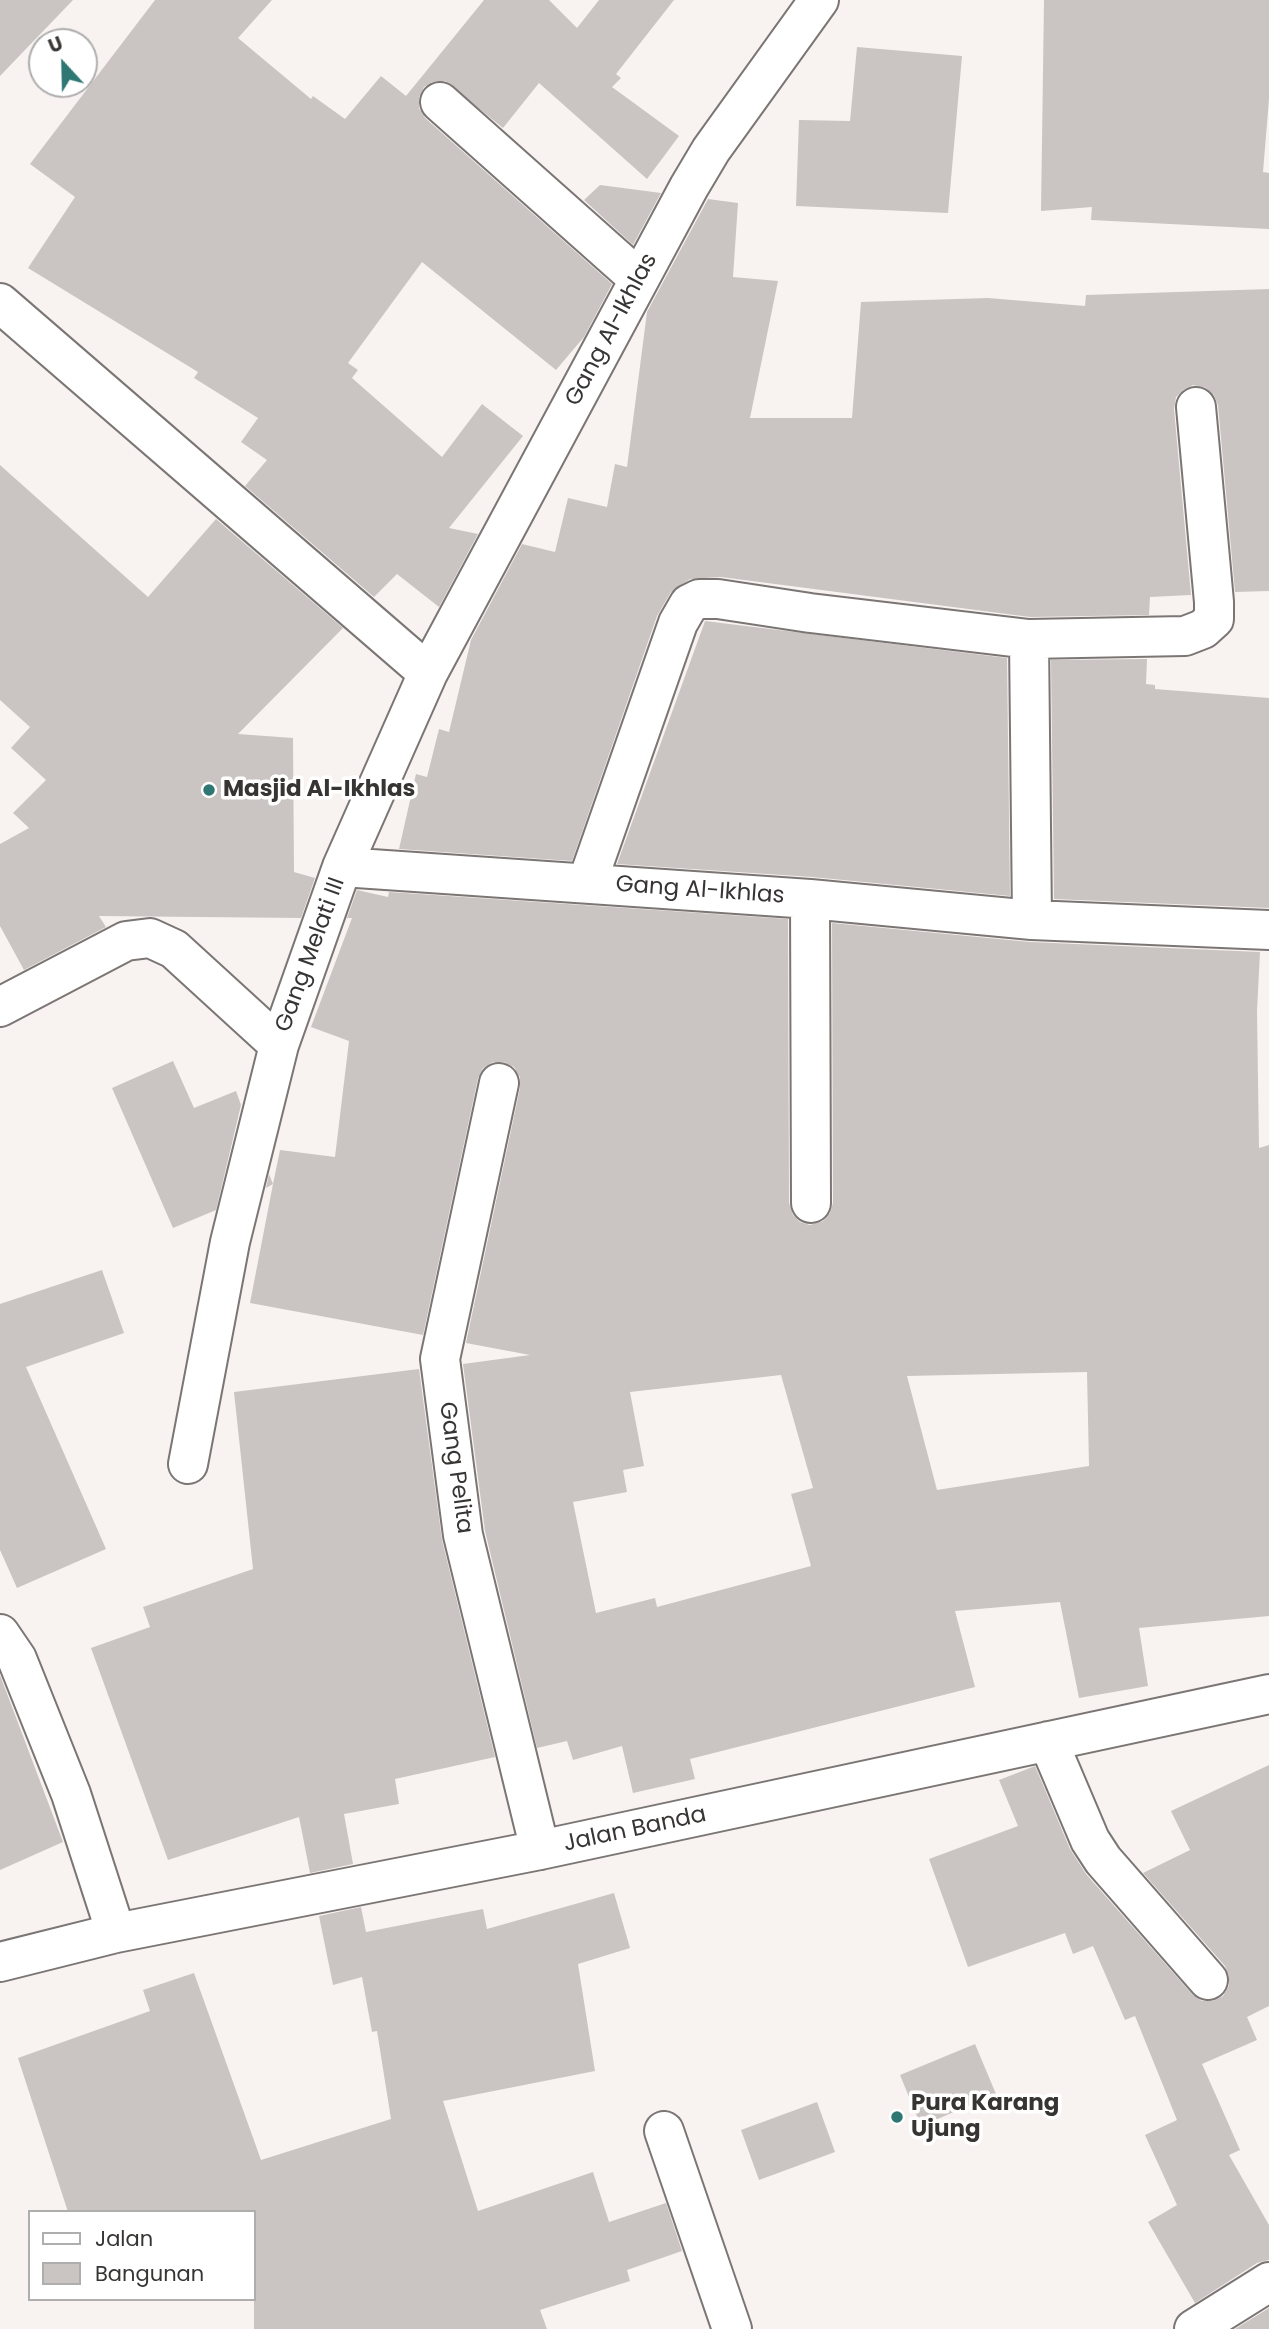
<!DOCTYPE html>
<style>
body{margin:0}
#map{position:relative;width:1269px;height:2329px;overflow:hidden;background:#f8f3f1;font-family:Poppins,sans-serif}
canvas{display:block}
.legend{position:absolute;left:28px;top:2210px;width:228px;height:91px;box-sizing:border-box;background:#fff;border:2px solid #afaeae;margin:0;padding:9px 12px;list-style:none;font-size:21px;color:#373534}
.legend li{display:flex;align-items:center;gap:14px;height:35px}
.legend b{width:35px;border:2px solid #afaeae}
.north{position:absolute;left:28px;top:28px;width:70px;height:70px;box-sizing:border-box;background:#fff;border:2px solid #afaeae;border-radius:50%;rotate:338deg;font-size:19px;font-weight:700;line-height:28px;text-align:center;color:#373534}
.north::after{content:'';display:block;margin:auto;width:24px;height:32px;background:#2e7773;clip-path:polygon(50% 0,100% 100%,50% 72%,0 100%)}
</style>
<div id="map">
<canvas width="1269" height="2329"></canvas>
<ul class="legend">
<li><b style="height:9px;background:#fff"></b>Jalan</li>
<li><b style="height:19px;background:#cac5c2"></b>Bangunan</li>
</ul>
<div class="north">U</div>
</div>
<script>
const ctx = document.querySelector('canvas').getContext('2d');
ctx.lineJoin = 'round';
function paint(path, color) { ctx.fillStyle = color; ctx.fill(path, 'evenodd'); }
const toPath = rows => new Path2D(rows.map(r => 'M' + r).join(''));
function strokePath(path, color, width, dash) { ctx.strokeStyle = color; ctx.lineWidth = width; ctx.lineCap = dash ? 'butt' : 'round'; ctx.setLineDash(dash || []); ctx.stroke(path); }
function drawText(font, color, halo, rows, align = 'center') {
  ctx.font = font + ' Poppins,sans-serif'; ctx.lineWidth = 7; ctx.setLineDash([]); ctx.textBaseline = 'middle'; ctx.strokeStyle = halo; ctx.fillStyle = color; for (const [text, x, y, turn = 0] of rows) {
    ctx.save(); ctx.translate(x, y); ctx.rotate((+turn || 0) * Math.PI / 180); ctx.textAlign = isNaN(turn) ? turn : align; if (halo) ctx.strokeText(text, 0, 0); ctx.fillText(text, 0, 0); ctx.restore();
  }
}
paint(toPath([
 [0,0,73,0,0,76],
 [155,0,272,0,238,38,311,99,313,96,345,119,381,76,406,96,484,0,549,0,577,28,599,0,674,0,616,74,621,78,612,87,679,136,647,179,539,83,503,128,445,81,432,82,424,87,419,97,419,108,425,118,612,284,584,337,556,370,422,262,348,363,358,370,352,378,442,457,482,404,523,436,449,528,478,534,439,607,397,574,374,597,245,486,267,460,241,442,258,418,194,378,198,372,28,268,75,197,30,164],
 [1044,0,1269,0,1269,99,1263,172,1269,173,1269,229,1091,220,1092,207,1041,211],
 [857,47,962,56,948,213,796,206,799,120,850,121],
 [600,185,661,193,633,245,584,200],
 [708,199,738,203,733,277,778,281,750,418,852,418,861,302,988,298,1085,306,1086,295,1269,289,1269,591,1235,592,1218,405,1214,395,1206,388,1193,385,1183,390,1176,397,1174,409,1191,595,1150,597,1149,615,1030,617,721,577,690,579,671,592,657,616,572,861,399,849,416,774,427,777,439,729,449,732,471,640,522,544,555,552,568,498,607,507,615,464,627,467,647,312],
 [0,465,148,597,216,519,343,628,238,734,293,738,294,872,315,878,301,918,99,916,106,927,24,970,0,926,0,844,29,828,13,813,46,780,11,748,30,727,0,700],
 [705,621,1007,658,1010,896,812,877,617,864],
 [1147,659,1146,684,1155,685,1155,689,1269,698,1269,908,1054,899,1051,660],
 [357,890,388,897,389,892,788,919,789,1203,793,1215,800,1222,810,1225,823,1221,830,1213,833,1203,832,923,1030,942,1260,952,1257,1011,1259,1148,1269,1145,1269,1616,1139,1628,1148,1686,1079,1698,1060,1602,955,1611,975,1687,690,1759,695,1779,633,1793,622,1746,573,1760,567,1741,537,1748,485,1531,463,1364,530,1355,466,1343,520,1088,520,1077,514,1067,504,1062,493,1062,483,1068,478,1078,423,1335,250,1303,273,1184,266,1188,269,1174,273,1184,280,1150,335,1157,349,1041,311,1027,352,918,347,918],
 [1087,1372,1089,1466,937,1490,907,1376],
 [781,1375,813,1488,791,1494,811,1566,657,1607,655,1598,596,1613,573,1502,627,1492,623,1470,644,1466,630,1392],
 [173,1061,194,1108,236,1091,241,1105,216,1210,173,1228,112,1088],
 [102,1270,124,1333,26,1367,106,1549,17,1588,0,1550,0,1304],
 [419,1369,442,1540,495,1757,395,1779,399,1804,344,1814,353,1864,310,1873,299,1817,168,1860,91,1648,150,1627,143,1607,253,1569,234,1392],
 [0,1675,63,1842,0,1870],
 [1269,1765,1269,2006,1247,2017,1257,2040,1202,2064,1240,2150,1229,2155,1269,2225,1269,2260,1257,2263,1195,2303,1148,2222,1177,2205,1145,2135,1177,2120,1135,2016,1125,2020,1093,1946,1073,1954,1065,1933,968,1967,929,1859,1018,1826,999,1780,1035,1766,1070,1849,1086,1874,1192,1994,1202,2001,1213,2001,1223,1996,1229,1986,1229,1976,1225,1966,1143,1873,1190,1850,1171,1811],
 [614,1893,630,1948,578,1964,595,2071,443,2101,478,2211,593,2172,609,2222,666,2203,682,2251,627,2270,630,2281,540,2310,547,2329,254,2329,254,2212,68,2212,18,2058,150,2011,143,1990,194,1973,261,2160,391,2119,377,2031,372,2032,362,1977,333,1985,319,1916,361,1907,366,1932,483,1909,487,1929],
 [975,2044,996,2094,921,2126,900,2075],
 [817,2102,835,2152,759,2180,741,2130],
 [1269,2308,1269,2329,1235,2329]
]), '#cac5c2');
const minor = toPath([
 [440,102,639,279],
 [0,303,428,673],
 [1029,639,1032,920],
 [342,867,810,899,1032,920,1269,930],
 [587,883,678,623,689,604,699,599,718,599,810,613,1029,639,1185,636,1203,629,1214,619,1214,602,1196,407],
 [810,899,811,1203],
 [0,1007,126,941,150,938,174,949,279,1045],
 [499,1083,440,1359,463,1535,540,1850],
 [188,1464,230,1242,279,1045,342,867,428,673,689,187,711,150,819,0],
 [0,1634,17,1659,71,1794,116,1933],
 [1048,1741,1090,1840,1103,1860,1208,1980],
 [0,1962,116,1933,540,1850,1269,1694],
 [664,2131,732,2329],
 [1194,2329,1269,2282]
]);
strokePath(minor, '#7b7674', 42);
strokePath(minor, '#fff', 38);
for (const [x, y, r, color] of [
 [209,790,7,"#2e7773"],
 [897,2117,7,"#2e7773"]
]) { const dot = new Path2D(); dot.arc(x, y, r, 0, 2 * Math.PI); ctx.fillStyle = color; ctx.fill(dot); strokePath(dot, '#fff', 2.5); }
drawText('23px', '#373534', '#fff', [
 ["Gang Al-Ikhlas",612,330,-62],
 ["Gang Al-Ikhlas",700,891,4],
 ["Gang Melati III",311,955,-70],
 ["Gang Pelita",455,1468,82],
 ["Jalan Banda",635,1830,-12]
]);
drawText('bold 23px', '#373534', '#fff', [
 ["Masjid Al-Ikhlas",223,790],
 ["Pura Karang",911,2104],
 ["Ujung",911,2130]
], 'left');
</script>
